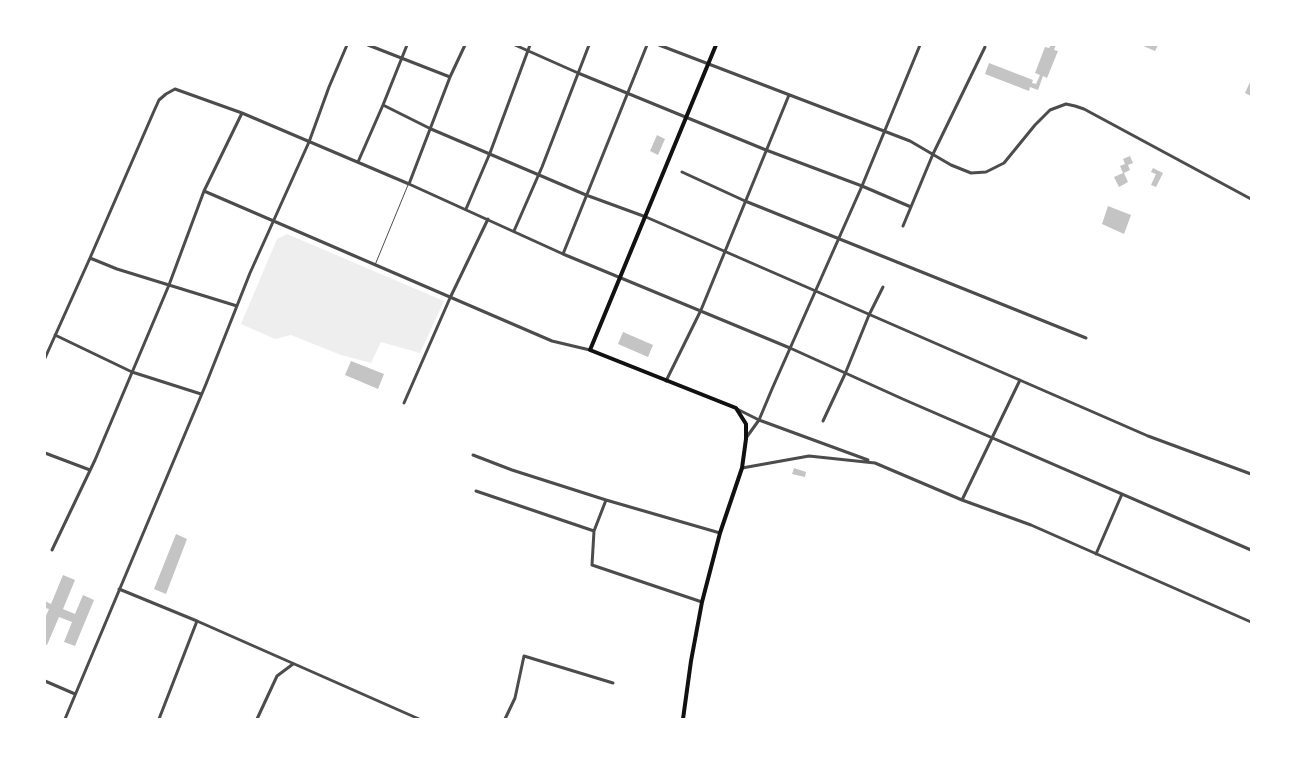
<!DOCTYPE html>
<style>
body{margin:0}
#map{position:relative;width:1296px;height:764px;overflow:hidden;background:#fff;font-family:"Fira Sans",sans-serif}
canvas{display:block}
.frame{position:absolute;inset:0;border:46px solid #fff;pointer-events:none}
</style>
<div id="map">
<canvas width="1296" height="764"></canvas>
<div class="frame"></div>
</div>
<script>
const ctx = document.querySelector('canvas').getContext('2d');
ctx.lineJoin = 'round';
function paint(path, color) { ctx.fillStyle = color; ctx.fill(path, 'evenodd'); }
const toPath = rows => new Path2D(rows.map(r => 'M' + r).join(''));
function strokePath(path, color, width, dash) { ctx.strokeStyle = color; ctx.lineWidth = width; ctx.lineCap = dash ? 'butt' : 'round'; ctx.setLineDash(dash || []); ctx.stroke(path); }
paint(toPath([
 [287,234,444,301,420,353,381,342,371,363,341,355,291,335,275,339,241,324,277,239]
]), '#eee');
paint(toPath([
 [1051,45,1056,45,1054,50,1058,51,1047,78,1043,76,1038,90,1030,87,1029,91,985,74,989,63,1033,80,1032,83,1036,84,1040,75,1035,73,1045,47,1049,48],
 [1141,45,1158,45,1155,51],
 [1251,80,1251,96,1245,93],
 [657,135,665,139,658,155,650,151],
 [1130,156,1133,163,1128,165,1130,170,1124,173,1128,182,1119,187,1114,177,1123,173,1120,166,1125,164,1123,159],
 [1153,168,1163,173,1156,187,1151,185,1156,174,1151,172],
 [1108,206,1131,215,1124,234,1102,224],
 [623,332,653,345,648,357,618,344],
 [351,361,384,374,378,389,345,375],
 [794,468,806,472,805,477,792,474],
 [176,534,187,539,166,594,154,589],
 [63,575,75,580,63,609,75,614,83,595,94,600,75,646,64,642,72,622,59,617,47,645,45,644,45,618,49,609,45,608,45,601,51,604]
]), '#c4c4c4');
strokePath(toPath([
 [375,265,408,185]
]), '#4c4c4c', 1);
strokePath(toPath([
 [368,45,450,77],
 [515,45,578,73,766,150,862,186,911,207],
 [659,45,910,141,951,165,971,173,986,172,1004,163,1035,125,1050,110,1066,104,1075,106,1084,109,1251,199],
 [383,105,431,129,586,195,646,217,1148,436,1251,474],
 [358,162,383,105,407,45],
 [682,172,745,201,1086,338],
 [409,184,450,77,465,45],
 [204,191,552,341,590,350],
 [466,209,490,153,530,45],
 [903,226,933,154,985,47],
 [514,231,542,167,589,45],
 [563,254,647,45],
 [90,258,117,269,237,306],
 [55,335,132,372,201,394],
 [45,358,90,258,154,111,159,100,166,94,175,89,242,113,409,184,563,254,790,348,905,400,1251,550],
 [666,381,701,310,789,95],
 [404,403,450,298,488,219],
 [737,409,759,420,868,460],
 [823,421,845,374,869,315,883,287],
 [746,438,759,420,772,389,862,186,920,45],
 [45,453,90,470],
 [473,455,512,470,606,500,720,533],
 [742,468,809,456,875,463,962,500,1031,525,1251,622],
 [476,491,594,531],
 [606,500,594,531,592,565,702,602],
 [962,500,1020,380],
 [52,550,95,460,169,285,204,191,242,113],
 [1096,554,1122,494],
 [119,589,197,621,419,719],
 [45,681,75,694],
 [65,719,206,384,250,273,309,142,329,87,347,45],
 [159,719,197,621],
 [257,719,277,676,293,664],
 [505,719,515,698,524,656,613,683]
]), '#4c4c4c', 3);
strokePath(toPath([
 [683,719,691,661,702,602,720,533,742,468,746,439,746,424,736,408,590,350,716,45]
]), '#111', 4);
</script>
